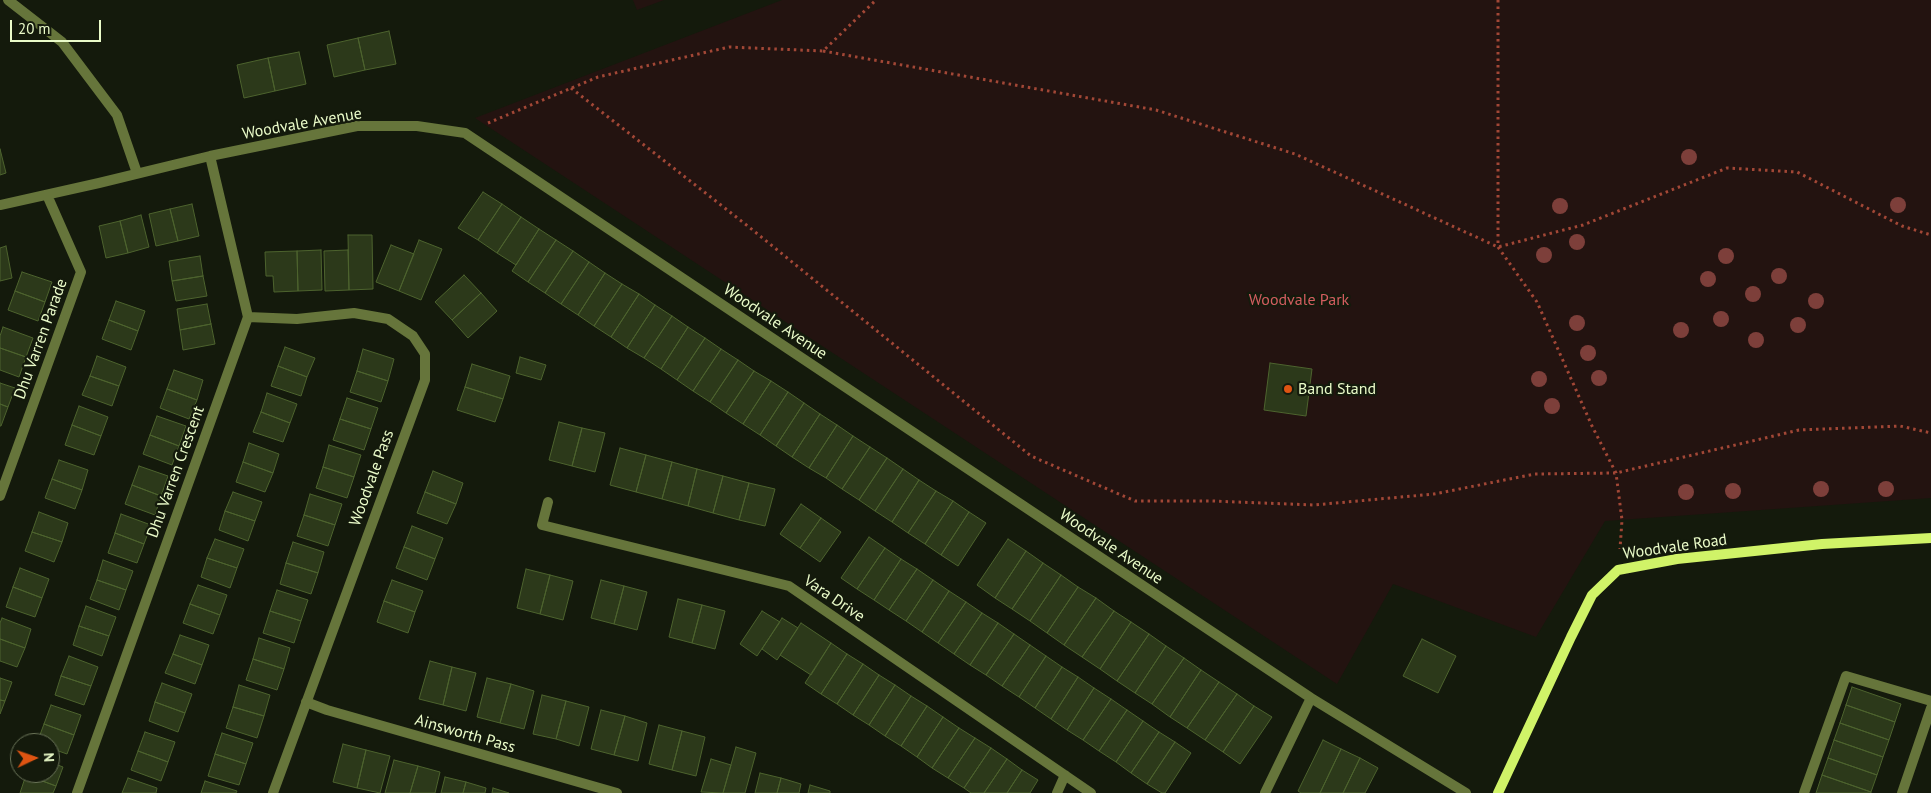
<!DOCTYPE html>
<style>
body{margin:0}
#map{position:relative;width:1931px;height:793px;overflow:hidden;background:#141a0c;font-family:"PT Sans",sans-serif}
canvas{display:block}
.north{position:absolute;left:10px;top:733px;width:50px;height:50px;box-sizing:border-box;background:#141a0c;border:1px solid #6a7458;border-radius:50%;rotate:87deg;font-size:14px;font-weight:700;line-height:20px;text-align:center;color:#eafbc9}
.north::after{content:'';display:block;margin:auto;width:18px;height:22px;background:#de5412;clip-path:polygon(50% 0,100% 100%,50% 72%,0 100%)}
.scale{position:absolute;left:10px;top:20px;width:91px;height:22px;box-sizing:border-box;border:2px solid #eafbc9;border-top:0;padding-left:6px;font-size:15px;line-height:18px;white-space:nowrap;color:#eafbc9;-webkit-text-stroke:4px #141a0c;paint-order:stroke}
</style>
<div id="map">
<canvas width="1931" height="793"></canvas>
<div class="north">N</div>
<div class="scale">20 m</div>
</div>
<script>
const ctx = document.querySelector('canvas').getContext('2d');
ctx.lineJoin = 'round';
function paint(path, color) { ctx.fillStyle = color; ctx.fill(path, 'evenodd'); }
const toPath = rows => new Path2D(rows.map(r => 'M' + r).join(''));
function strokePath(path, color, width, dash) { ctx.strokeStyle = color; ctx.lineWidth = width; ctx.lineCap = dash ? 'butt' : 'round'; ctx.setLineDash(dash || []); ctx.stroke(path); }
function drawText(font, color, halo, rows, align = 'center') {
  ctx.font = font + ' "PT Sans",sans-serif'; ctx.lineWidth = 4.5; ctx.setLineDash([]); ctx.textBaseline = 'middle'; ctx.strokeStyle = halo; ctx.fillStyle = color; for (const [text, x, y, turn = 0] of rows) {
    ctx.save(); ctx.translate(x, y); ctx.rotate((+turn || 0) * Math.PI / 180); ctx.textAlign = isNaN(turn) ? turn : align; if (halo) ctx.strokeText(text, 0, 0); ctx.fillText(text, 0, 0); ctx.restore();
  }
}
paint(toPath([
 [633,0,664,0,637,10],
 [782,0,1931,0,1931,498,1605,521,1536,637,1393,584,1337,684,475,118]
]), '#231310');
const building = toPath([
 [389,31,396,64,365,70,358,38,389,31],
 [358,38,365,70,334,77,327,45,358,38],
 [299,52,306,84,275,91,268,58,299,52],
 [268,58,275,91,244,98,237,65,268,58],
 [0,149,6,173,0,175,0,149],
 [483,192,502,204,478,240,458,228,483,192],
 [192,204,199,236,178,241,170,209,192,204],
 [502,204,521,217,497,253,478,240,502,204],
 [170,209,178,241,156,246,149,214,170,209],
 [141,215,149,247,128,253,120,221,141,215],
 [521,217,539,229,516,265,497,253,521,217],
 [120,221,128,253,106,258,99,226,120,221],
 [539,229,556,240,528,282,512,271,539,229],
 [348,235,372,235,373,289,349,290,348,235],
 [419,240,442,249,421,300,399,291,419,240],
 [556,240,573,251,545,293,528,282,556,240],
 [391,245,414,254,399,291,376,282,391,245],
 [6,246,12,278,0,281,0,248,6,246],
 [321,250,322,290,298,291,297,251,321,250],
 [348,250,349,290,325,291,324,251,348,250],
 [297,251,298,291,274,292,273,276,266,276,265,252,297,251],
 [573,251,589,262,561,304,545,293,573,251],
 [200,256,203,276,172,281,169,261,200,256],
 [589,262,605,273,578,315,561,304,589,262],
 [22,272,52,282,45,302,15,291,22,272],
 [605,273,622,284,594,326,578,315,605,273],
 [464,275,481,293,452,320,435,302,464,275],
 [203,276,207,296,176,301,172,281,203,276],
 [622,284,639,294,611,337,594,326,622,284],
 [15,291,45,302,38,321,8,310,15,291],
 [481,293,497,311,468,338,452,320,481,293],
 [639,294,655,305,627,348,611,337,639,294],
 [116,301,145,311,138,331,109,320,116,301],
 [207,304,211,324,180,330,177,309,207,304],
 [655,305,672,316,644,358,627,348,655,305],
 [672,316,688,327,661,369,644,358,672,316],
 [109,320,138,331,131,350,102,339,109,320],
 [211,324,215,344,183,350,180,330,211,324],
 [3,327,33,338,26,357,0,348,0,336,3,327],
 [688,327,705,338,677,380,661,369,688,327],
 [705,338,721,349,693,391,677,380,705,338],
 [285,347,315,358,307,377,278,366,285,347],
 [0,348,26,357,19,377,0,370,0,348],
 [363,349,394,359,388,381,357,371,363,349],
 [721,349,738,360,710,402,693,391,721,349],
 [97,356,126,367,119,386,90,376,97,356],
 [520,357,546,365,541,380,516,373,520,357],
 [738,360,754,371,726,413,710,402,738,360],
 [1270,363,1312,369,1306,416,1264,410,1270,363],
 [472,364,510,376,503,399,465,387,472,364],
 [278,366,307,377,301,396,271,386,278,366],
 [174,370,203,380,197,400,167,389,174,370],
 [357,371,388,381,381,402,350,392,357,371],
 [754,371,771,381,743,424,726,413,754,371],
 [90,376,119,386,112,406,82,395,90,376],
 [771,381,788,392,760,435,743,424,771,381],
 [0,383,15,388,8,407,0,404,0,383],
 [465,387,503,399,495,422,457,410,465,387],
 [167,389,197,400,189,419,160,408,167,389],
 [788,392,804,403,776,446,760,435,788,392],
 [267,393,297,404,290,423,261,412,267,393],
 [347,398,378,408,371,429,340,419,347,398],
 [804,403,820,414,792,457,776,446,804,403],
 [0,404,8,407,1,426,0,426,0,404],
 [79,406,108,417,101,436,72,425,79,406],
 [261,412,290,423,283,442,253,432,261,412],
 [820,414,837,425,809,468,792,457,820,414],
 [157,416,186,426,179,446,150,435,157,416],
 [340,419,371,429,364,450,333,440,340,419],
 [559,422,582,428,572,466,549,460,559,422],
 [72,425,101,436,94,455,65,445,72,425],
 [837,425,853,436,826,478,809,468,837,425],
 [582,428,605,433,595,472,572,466,582,428],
 [150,435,179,446,172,465,143,454,150,435],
 [853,436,870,447,842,489,826,478,853,436],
 [249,443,279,454,273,473,243,462,249,443],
 [329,445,361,455,354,477,323,467,329,445],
 [870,447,887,458,859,500,842,489,870,447],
 [620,448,646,455,636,492,610,485,620,448],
 [646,455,672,462,662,499,636,492,646,455],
 [887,458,903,469,875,511,859,500,887,458],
 [59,460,88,470,82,490,52,479,59,460],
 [243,462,273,473,265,492,236,482,243,462],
 [672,462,697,469,688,506,662,499,672,462],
 [139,466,168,476,161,496,132,485,139,466],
 [323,467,354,477,347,498,316,488,323,467],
 [697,469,723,476,713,513,688,506,697,469],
 [903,469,919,480,892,522,875,511,903,469],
 [433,471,463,483,456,504,425,492,433,471],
 [723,476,749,483,739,520,713,513,723,476],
 [52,479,82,490,75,509,45,498,52,479],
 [919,480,936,491,908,533,892,522,919,480],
 [749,483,775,489,765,526,739,520,749,483],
 [132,485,161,496,155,515,125,504,132,485],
 [936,491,953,501,925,544,908,533,936,491],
 [233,492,262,502,255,521,225,511,233,492],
 [425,492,456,504,447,524,417,513,425,492],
 [310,494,342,504,335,525,304,515,310,494],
 [953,501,969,512,941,555,925,544,953,501],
 [801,504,821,518,800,548,780,534,801,504],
 [225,511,255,521,248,541,219,530,225,511],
 [39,512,68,523,62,542,32,532,39,512],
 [969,512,986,523,958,566,941,555,969,512],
 [121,514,151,525,144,544,115,533,121,514],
 [304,515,335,525,328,546,297,536,304,515],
 [821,518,841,532,820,562,800,548,821,518],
 [412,526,443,538,435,559,404,547,412,526],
 [32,532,62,542,54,562,25,551,32,532],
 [115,533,144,544,137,563,108,553,115,533],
 [869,537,885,548,857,589,841,578,869,537],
 [215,539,244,549,237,568,207,558,215,539],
 [1008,539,1026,551,995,598,977,585,1008,539],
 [293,542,324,552,318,573,286,563,293,542],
 [404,547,435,559,427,580,396,568,404,547],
 [885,548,901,559,874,600,857,589,885,548],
 [1026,551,1043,563,1012,609,995,598,1026,551],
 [207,558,237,568,230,588,201,577,207,558],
 [901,559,917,569,889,610,874,600,901,559],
 [103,560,133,571,126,590,97,580,103,560],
 [286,563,318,573,311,594,280,584,286,563],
 [1043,563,1061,575,1030,621,1012,609,1043,563],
 [20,568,49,579,42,598,13,587,20,568],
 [526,569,550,575,540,614,517,608,526,569],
 [917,569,933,580,906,621,889,610,917,569],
 [550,575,573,581,563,620,540,614,550,575],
 [1061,575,1078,587,1047,633,1030,621,1061,575],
 [97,580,126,590,119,610,90,599,97,580],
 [392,580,423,591,415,612,384,601,392,580],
 [601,580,624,586,614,624,591,618,601,580],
 [933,580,949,591,922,632,906,621,933,580],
 [198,585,227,595,220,615,190,604,198,585],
 [624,586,647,592,637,630,614,624,624,586],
 [13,587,42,598,35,617,6,607,13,587],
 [1078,587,1096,598,1064,645,1047,633,1078,587],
 [277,590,308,600,301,621,270,611,277,590],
 [949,591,966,602,938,643,922,632,949,591],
 [1096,598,1114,611,1082,657,1064,645,1096,598],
 [678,599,702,605,692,643,669,637,678,599],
 [384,601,415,612,408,633,377,622,384,601],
 [966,602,982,613,954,654,938,643,966,602],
 [190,604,220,615,213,634,183,623,190,604],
 [702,605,725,611,715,649,692,643,702,605],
 [86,606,116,617,109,636,79,626,86,606],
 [270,611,301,621,294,643,263,633,270,611],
 [762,611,780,622,757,656,740,644,762,611],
 [1114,611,1131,622,1100,669,1082,657,1114,611],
 [982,613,998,623,970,665,954,654,982,613],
 [2,618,31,629,25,648,0,639,0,623,2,618],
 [782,618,798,628,777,660,762,649,782,618],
 [1131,622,1149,634,1117,681,1100,669,1131,622],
 [801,623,831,643,811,675,780,655,801,623],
 [998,623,1014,634,986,675,970,665,998,623],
 [79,626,109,636,102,656,73,645,79,626],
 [1014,634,1030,645,1002,686,986,675,1014,634],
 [1149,634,1166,646,1135,693,1117,681,1149,634],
 [180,635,209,645,202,665,173,654,180,635],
 [259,638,290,648,284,669,253,659,259,638],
 [0,639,25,648,17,667,0,661,0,639],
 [1422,639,1456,656,1438,693,1403,676,1422,639],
 [831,643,847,654,821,694,805,683,831,643],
 [1030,645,1046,656,1019,697,1002,686,1030,645],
 [1166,646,1184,658,1152,704,1135,693,1166,646],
 [173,654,202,665,195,684,165,673,173,654],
 [847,654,863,664,837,704,821,694,847,654],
 [69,656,98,667,91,686,61,676,69,656],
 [1046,656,1062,667,1035,708,1019,697,1046,656],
 [1184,658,1201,670,1170,717,1152,704,1184,658],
 [253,659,284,669,277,690,246,680,253,659],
 [430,661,452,667,443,705,419,699,430,661],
 [863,664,879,675,853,715,837,704,863,664],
 [452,667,476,673,466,711,443,705,452,667],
 [1062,667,1078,677,1051,719,1035,708,1062,667],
 [1201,670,1219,682,1187,728,1170,717,1201,670],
 [879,675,895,685,869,725,853,715,879,675],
 [61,676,91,686,84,705,55,695,61,676],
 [1078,677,1094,688,1067,730,1051,719,1078,677],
 [0,678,12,682,5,701,0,700,0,678],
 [487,678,511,684,500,723,477,717,487,678],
 [1219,682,1237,694,1205,740,1187,728,1219,682],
 [162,683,192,694,185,713,155,702,162,683],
 [511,684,534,691,524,729,500,723,511,684],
 [239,685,270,695,264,716,233,707,239,685],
 [895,685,911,696,885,736,869,725,895,685],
 [1852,687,1901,704,1895,722,1846,705,1852,687],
 [1094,688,1111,699,1083,740,1067,730,1094,688],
 [1237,694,1254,706,1223,752,1205,740,1237,694],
 [542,695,566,701,556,739,533,734,542,695],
 [911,696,927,706,901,746,885,736,911,696],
 [1111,699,1127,710,1099,751,1083,740,1111,699],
 [0,700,5,701,0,714,0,700],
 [566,701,589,707,579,746,556,739,566,701],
 [155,702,185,713,178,732,149,721,155,702],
 [51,705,81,715,74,735,44,724,51,705],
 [1846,705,1895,722,1889,740,1840,723,1846,705],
 [927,706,943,717,917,757,901,746,927,706],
 [1254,706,1272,717,1240,764,1223,752,1254,706],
 [233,707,264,716,257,738,226,728,233,707],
 [601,710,625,716,614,755,591,749,601,710],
 [1127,710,1143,721,1116,762,1099,751,1127,710],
 [625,716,647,723,638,761,614,755,625,716],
 [943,717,959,728,932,768,917,757,943,717],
 [1143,721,1159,732,1131,773,1116,762,1143,721],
 [1840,723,1889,740,1883,757,1834,740,1840,723],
 [44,724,74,735,67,754,50,748,50,743,37,743,44,724],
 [659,725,682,731,672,770,649,764,659,725],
 [959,728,975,738,948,778,932,768,959,728],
 [682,731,705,737,696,776,672,770,682,731],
 [145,732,175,742,168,762,138,751,145,732],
 [1159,732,1175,742,1147,784,1131,773,1159,732],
 [222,733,253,743,246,764,215,754,222,733],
 [975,738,991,748,964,788,948,778,975,738],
 [1323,740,1341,749,1320,793,1301,793,1298,791,1323,740],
 [1834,740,1883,757,1877,775,1828,758,1834,740],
 [1175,742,1191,753,1165,793,1162,793,1147,784,1175,742],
 [343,744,366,750,357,788,333,782,343,744],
 [736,747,756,753,745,793,723,793,736,747],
 [991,748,1007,759,984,793,971,793,964,788,991,748],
 [1341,749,1360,758,1343,793,1320,793,1341,749],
 [366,750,390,756,380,793,357,788,366,750],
 [138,751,168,762,161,781,131,770,138,751],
 [215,754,246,764,239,785,208,776,215,754],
 [1360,758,1378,768,1365,793,1343,793,1360,758],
 [1828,758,1877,775,1871,792,1822,775,1828,758],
 [711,759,731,765,723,793,701,792,711,759],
 [1007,759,1022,770,1007,793,984,793,1007,759],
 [394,760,418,766,410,793,385,793,394,760],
 [50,762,63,767,56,786,26,775,27,773,50,773,50,762],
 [418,766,440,772,435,793,410,793,418,766],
 [1022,770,1038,780,1030,793,1007,793,1022,770],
 [760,773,781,778,777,793,755,793,760,773],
 [26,775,56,786,53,793,20,793,26,775],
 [1822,775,1871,792,1871,793,1816,793,1822,775],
 [445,777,466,782,463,793,441,793,445,777],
 [128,778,157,788,156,793,122,793,128,778],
 [781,778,801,784,799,793,777,793,781,778],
 [205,781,237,791,236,793,201,793,205,781],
 [466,782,486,788,485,793,463,793,466,782],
 [810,785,830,791,830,793,808,793,810,785],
 [493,788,509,793,492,793,493,788]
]);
paint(building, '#2c391a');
strokePath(building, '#4d632e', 1);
strokePath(toPath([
 [1498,0,1498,247,1537,302,1592,426,1616,473,1622,520,1620,549],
 [823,51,1156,110,1295,154,1498,247,1583,225,1727,168,1797,172,1902,226,1931,235],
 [571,88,749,227,1031,456,1135,501,1212,501,1314,505,1434,494,1535,474,1616,473,1799,430,1900,426,1931,433],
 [488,123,598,77,729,47,823,51,876,0]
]), '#a24736', 3, [2.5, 4]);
strokePath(toPath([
 [8,0,62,42,117,115,137,173],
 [1804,793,1846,676,1931,701]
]), '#66753b', 10);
strokePath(toPath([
 [0,205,99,183,210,156,357,126,417,126,465,133,1311,698,1466,793],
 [248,317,297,319,354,313,388,319,413,336,425,354,425,380,273,793],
 [0,496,81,272,47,195],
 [548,502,542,525,789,586,1091,793],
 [306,702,327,710,617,793],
 [77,793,248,317,210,156],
 [1057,793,1065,775],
 [1265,793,1311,698],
 [1902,793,1931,708]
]), '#66753b', 10);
strokePath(toPath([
 [1498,793,1571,637,1592,595,1618,570,1677,559,1822,544,1931,538]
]), '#d0f368', 10);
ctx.fillStyle = '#7d3f3a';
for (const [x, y] of [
 [1689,157],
 [1898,205],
 [1560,206],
 [1577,242],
 [1544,255],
 [1726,256],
 [1779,276],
 [1708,279],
 [1753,294],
 [1816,301],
 [1721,319],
 [1577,323],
 [1798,325],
 [1681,330],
 [1756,340],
 [1588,353],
 [1599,378],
 [1539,379],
 [1552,406],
 [1821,489],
 [1886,489],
 [1733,491],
 [1686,492]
]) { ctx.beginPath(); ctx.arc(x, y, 8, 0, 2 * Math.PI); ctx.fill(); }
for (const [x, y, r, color] of [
 [1288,389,5,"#de5412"]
]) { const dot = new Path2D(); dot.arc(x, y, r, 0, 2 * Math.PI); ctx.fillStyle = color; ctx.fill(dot); strokePath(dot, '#141a0c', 2); }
drawText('16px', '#eafbc9', '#141a0c', [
 ["Woodvale Avenue",302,124,-10],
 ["Woodvale Avenue",775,322,34],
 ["Dhu Varren Parade",41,339,-70],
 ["Dhu Varren Crescent",176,472,-70],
 ["Woodvale Pass",372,478,-70],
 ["Woodvale Avenue",1111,547,34],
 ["Woodvale Road",1675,547,-8],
 ["Vara Drive",834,599,34],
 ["Ainsworth Pass",465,734,16]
]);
drawText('16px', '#d35d60', '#141a0c', [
 ["Woodvale Park",1299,300]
]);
drawText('16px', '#eafbc9', '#141a0c', [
 ["Band Stand",1298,389]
], 'left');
</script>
